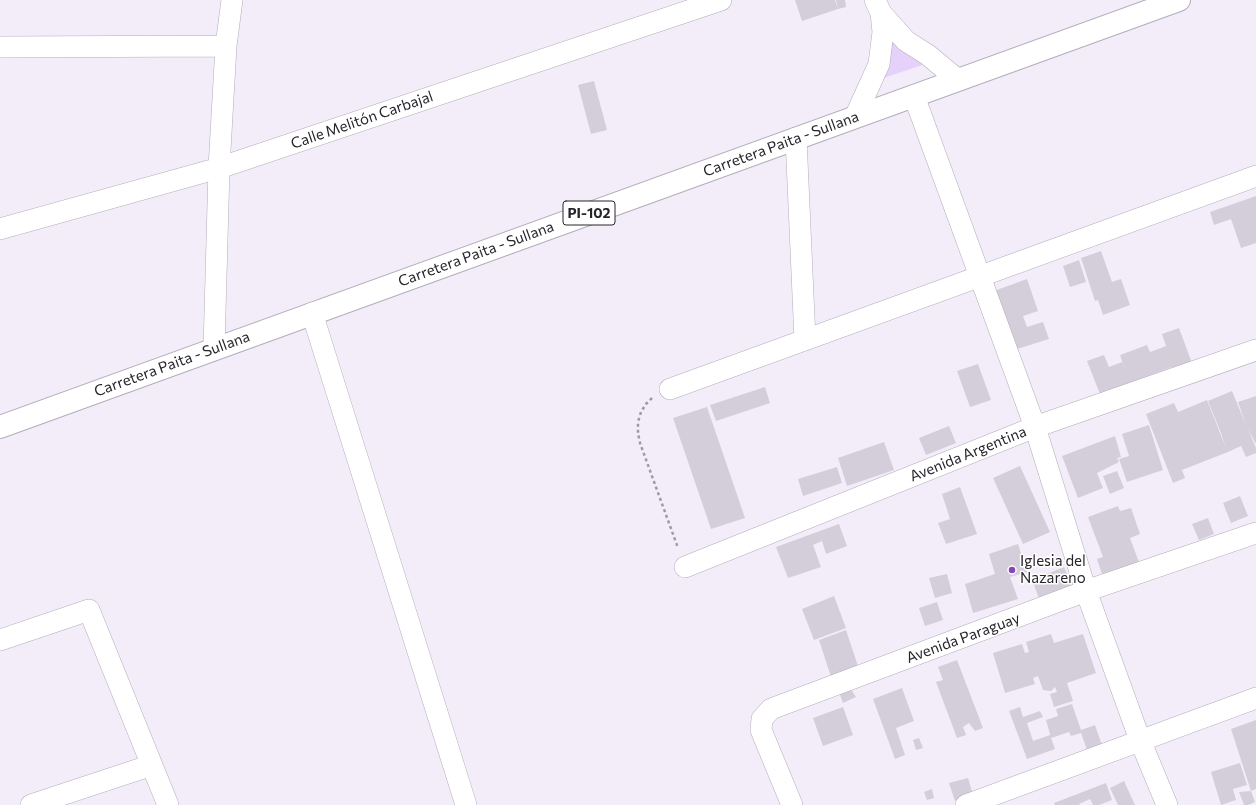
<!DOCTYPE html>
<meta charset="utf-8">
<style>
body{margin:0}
canvas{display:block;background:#f3edfa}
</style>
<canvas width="1256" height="805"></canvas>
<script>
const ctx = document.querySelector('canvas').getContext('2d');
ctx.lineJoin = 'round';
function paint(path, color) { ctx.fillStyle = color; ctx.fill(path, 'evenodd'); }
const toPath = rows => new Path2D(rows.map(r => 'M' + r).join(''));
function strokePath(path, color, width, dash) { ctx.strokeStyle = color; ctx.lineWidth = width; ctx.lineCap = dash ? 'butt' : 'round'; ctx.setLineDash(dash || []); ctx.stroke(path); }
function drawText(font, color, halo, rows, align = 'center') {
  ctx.font = font + ' Commissioner,sans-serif'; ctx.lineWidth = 3; ctx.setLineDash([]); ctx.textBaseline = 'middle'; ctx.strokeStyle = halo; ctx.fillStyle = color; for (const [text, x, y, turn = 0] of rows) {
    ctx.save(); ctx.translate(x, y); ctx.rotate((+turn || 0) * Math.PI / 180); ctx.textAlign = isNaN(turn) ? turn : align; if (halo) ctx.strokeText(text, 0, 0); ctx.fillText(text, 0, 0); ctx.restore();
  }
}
paint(toPath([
 [892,35,928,63,878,80]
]), '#e6d1fb');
paint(toPath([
 [795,0,835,0,838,9,802,21],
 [836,0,845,0,846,7,838,9],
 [594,81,607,130,591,134,578,85],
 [1256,196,1256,243,1241,248,1231,219,1214,225,1210,212],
 [1101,251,1112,282,1121,279,1130,305,1103,315,1098,300,1095,301,1081,258],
 [1079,260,1086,282,1070,287,1063,266],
 [1027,279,1038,311,1023,316,1027,327,1043,322,1049,339,1014,350,994,291],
 [1179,328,1193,366,1174,373,1172,367,1100,394,1087,361,1104,355,1109,367,1122,362,1125,370,1120,355,1147,345,1150,352,1166,346,1162,334],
 [978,364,991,400,970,407,957,371],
 [765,387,770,403,716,421,710,405],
 [1232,391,1246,425,1238,402,1256,396,1256,444,1248,429,1256,448,1256,453,1246,457,1241,446,1228,452,1182,470,1185,478,1173,483,1146,414,1174,403,1178,412,1207,400,1226,448,1221,433,1208,401],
 [707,407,745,518,711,529,673,418],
 [1149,425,1163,470,1127,482,1119,459,1129,456,1122,434],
 [949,426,956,443,926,455,919,438],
 [1115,436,1121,457,1117,458,1119,462,1097,473,1103,488,1078,498,1062,456],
 [884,442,894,470,847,486,838,458],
 [1020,466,1050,532,1023,544,993,478],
 [837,467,842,483,803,496,798,479],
 [1117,471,1124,488,1110,494,1103,476],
 [960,487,977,534,946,544,938,523,950,519,942,494],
 [1240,496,1248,516,1231,523,1223,503],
 [1118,506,1120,511,1131,508,1140,534,1130,538,1140,565,1110,576,1108,572,1102,574,1097,559,1103,557,1088,517],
 [1208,518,1214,534,1199,540,1192,524],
 [839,524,847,546,826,554,822,541,813,545,821,567,788,578,776,547],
 [1018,544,1027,572,1010,577,1018,599,973,613,965,584,995,574,989,554],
 [1064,567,1075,593,1042,606,1032,580],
 [947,574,952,593,935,598,929,578],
 [834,596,846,628,814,640,802,609],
 [937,602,943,620,925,626,919,608],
 [846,630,859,669,831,677,819,640],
 [1051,634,1054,643,1083,634,1096,673,1067,683,1073,701,1054,707,1050,694,1057,692,1055,687,1051,691,1043,690,1038,676,1033,678,1035,684,1005,693,993,653,1022,644,1025,653,1029,652,1026,642],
 [957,660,983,728,975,731,969,723,963,727,966,735,957,738,936,682,943,680,938,667],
 [850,688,856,697,843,703,839,692],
 [902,688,914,721,896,728,905,755,895,759,873,699],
 [1072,704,1081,730,1095,725,1102,745,1087,750,1081,733,1071,736,1069,732,1051,738,1046,720,1058,716,1056,709],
 [843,707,853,735,823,746,813,718],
 [1020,707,1023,717,1040,711,1043,717,1027,723,1033,741,1050,735,1055,749,1027,759,1009,711],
 [1256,720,1256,789,1251,791,1255,802,1248,805,1244,805,1239,792,1251,791,1231,729],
 [919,738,923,748,916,750,913,740],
 [1240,763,1247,785,1233,789,1236,800,1221,805,1211,772],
 [968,778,973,795,955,801,949,783],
 [1124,781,1135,805,1118,805,1110,788],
 [1106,783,1112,800,1099,805,1093,805,1090,799,1079,804,1080,805,1055,805,1054,803],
 [932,789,934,798,927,800,924,792]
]), '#d4cedb');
const minor = toPath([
 [875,0,881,13,906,41,928,55,958,80],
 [0,47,226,46],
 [914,96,1035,427,1086,591,1140,740,1167,805],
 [855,117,879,64,883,32,881,13],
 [796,138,805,340],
 [0,229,219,168,721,0],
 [312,313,466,805],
 [214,349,219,168,226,46,232,0],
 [670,389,1256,176],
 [685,567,1035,427,1256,350],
 [0,640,89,610,168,805],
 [31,805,152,765],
 [792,805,761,730,762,719,771,709,1086,591,1256,533],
 [966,805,1256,698]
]);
const major = toPath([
 [0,427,1179,0]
]);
strokePath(minor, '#b3adba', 22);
strokePath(major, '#b3adba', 24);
strokePath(toPath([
 [652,398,646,404,641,412,638,422,638,433,640,443,678,548]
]), '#9e9aa4', 2.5, [3, 3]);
strokePath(minor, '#fff', 21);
strokePath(major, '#fff', 22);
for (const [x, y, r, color] of [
 [1012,570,4,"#8845b9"]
]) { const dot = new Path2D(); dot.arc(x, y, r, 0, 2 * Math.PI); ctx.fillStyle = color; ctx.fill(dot); strokePath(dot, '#fff', 1.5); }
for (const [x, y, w] of [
 [589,213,52]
]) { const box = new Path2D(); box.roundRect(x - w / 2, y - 12, w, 24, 3); ctx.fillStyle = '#fff'; ctx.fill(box); strokePath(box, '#27252a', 1); }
drawText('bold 14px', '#27252a', null, [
 ["PI-102",589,213]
]);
drawText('15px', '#27252a', '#fff', [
 ["Calle Melitón Carbajal",362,120,-19],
 ["Carretera Paita - Sullana",781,144,-20],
 ["Carretera Paita - Sullana",476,254,-20],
 ["Carretera Paita - Sullana",172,364,-20],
 ["Avenida Argentina",968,454,-22],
 ["Avenida Paraguay",963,638,-20]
]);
drawText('15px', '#27252a', '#fff', [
 ["Iglesia del",1020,561],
 ["Nazareno",1020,578]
], 'left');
</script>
